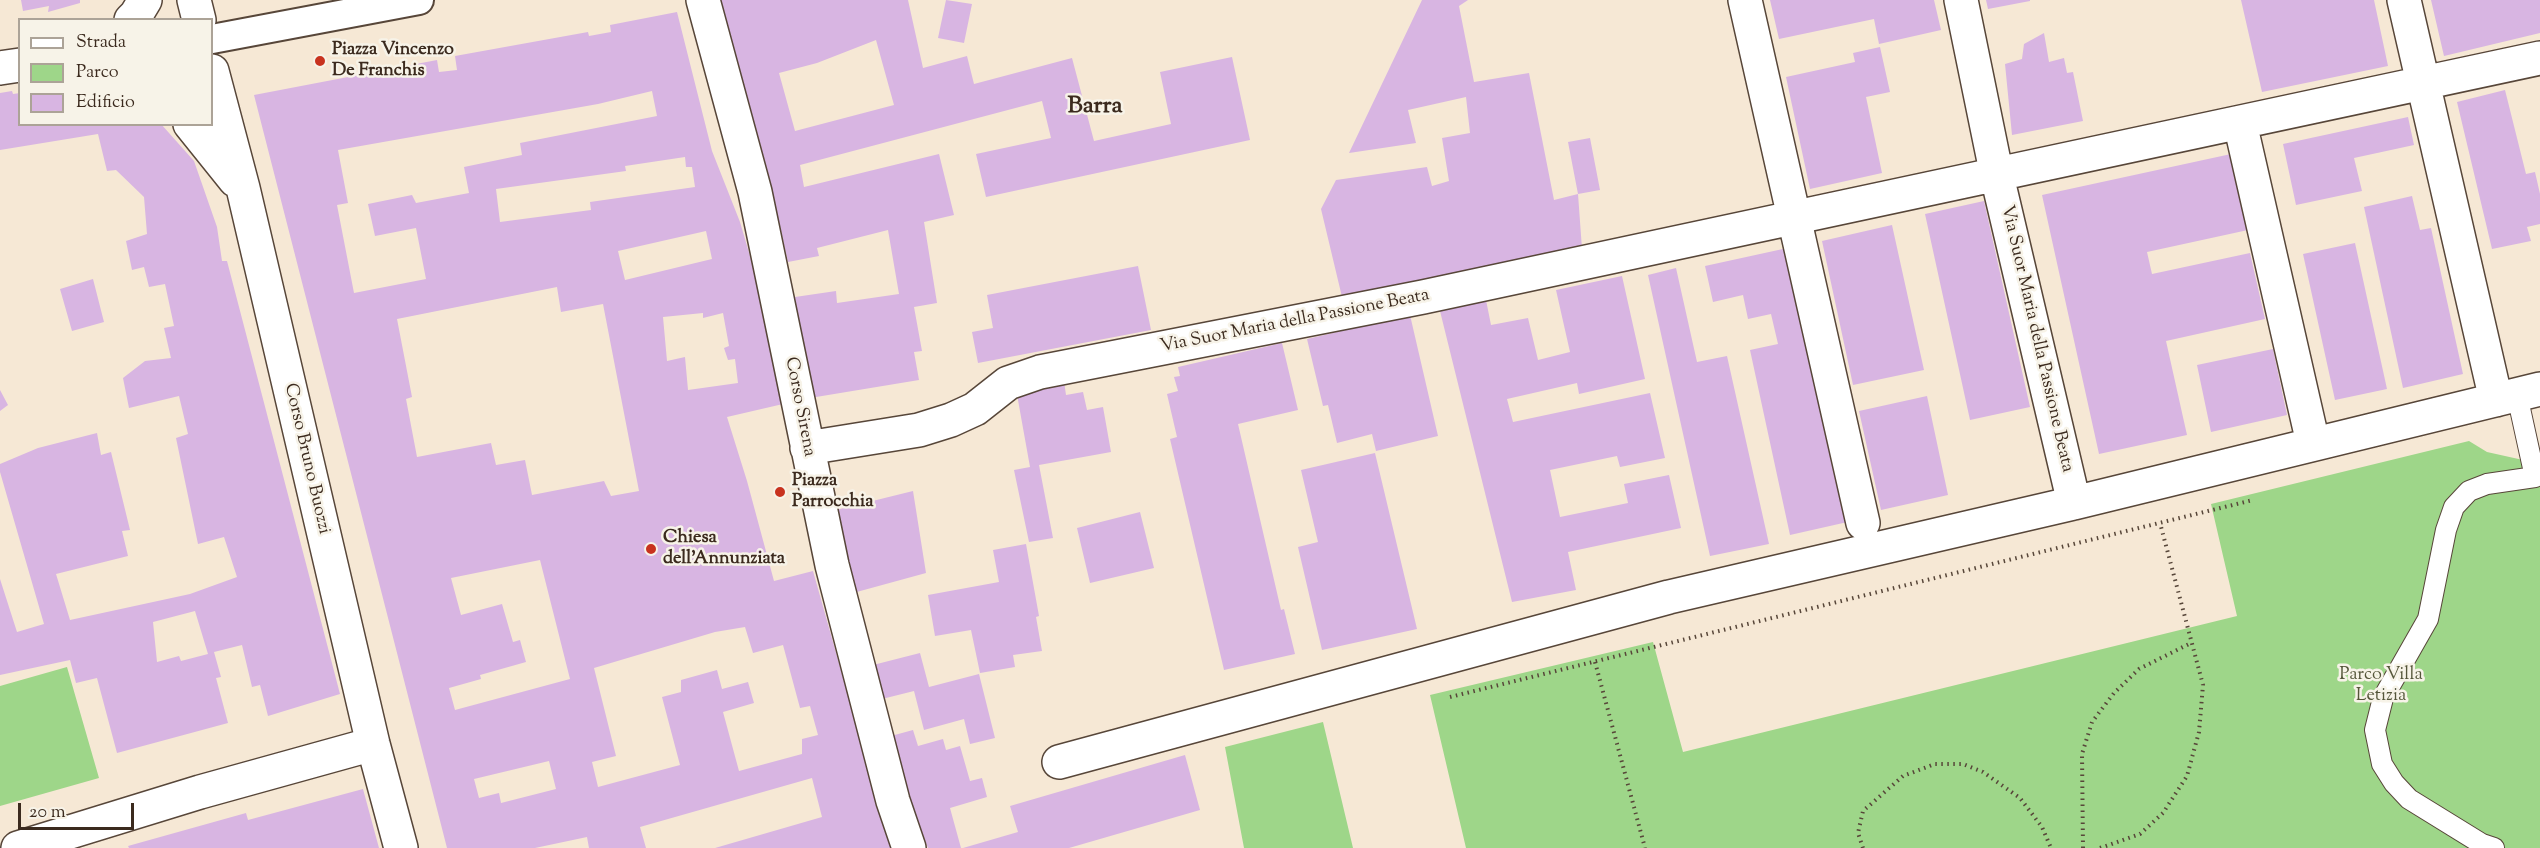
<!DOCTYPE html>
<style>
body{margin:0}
#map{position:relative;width:2540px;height:848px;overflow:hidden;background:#f6e8d5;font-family:"Sorts Mill Goudy",serif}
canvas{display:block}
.legend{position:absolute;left:18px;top:18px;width:195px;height:108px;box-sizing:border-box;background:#f7f3e8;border:2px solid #aca397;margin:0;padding:8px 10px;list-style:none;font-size:18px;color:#3b2a1e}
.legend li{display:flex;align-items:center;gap:12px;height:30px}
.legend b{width:30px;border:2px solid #aca397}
.scale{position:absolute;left:18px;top:803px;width:116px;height:27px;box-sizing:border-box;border:3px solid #3b2a1e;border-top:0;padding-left:8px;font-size:18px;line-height:21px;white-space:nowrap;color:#3b2a1e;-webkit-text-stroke:4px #f7f3e8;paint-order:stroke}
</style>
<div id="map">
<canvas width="2540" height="848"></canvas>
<ul class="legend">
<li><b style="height:8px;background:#fff"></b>Strada</li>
<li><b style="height:16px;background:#9ed689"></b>Parco</li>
<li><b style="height:16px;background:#d8b5e2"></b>Edificio</li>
</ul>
<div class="scale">20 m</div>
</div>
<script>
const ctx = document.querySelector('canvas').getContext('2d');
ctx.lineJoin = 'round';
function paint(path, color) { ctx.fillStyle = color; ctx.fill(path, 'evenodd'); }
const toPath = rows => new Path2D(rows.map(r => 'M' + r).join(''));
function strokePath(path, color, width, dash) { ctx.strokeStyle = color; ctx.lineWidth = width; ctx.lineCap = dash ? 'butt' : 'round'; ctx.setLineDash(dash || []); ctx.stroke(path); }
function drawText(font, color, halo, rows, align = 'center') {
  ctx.font = font + ' "Sorts Mill Goudy",serif'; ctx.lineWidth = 5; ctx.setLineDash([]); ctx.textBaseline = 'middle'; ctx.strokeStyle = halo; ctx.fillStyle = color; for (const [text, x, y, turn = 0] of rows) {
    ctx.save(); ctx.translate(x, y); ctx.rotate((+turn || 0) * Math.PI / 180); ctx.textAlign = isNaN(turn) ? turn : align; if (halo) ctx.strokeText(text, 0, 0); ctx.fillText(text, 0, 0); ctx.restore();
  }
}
paint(toPath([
 [2469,441,2487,452,2523,460,2540,456,2540,848,1466,848,1430,695,1653,642,1683,752,2237,616,2211,504],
 [67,667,99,778,0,806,0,686],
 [1323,722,1353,848,1244,848,1225,747]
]), '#9ed689');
paint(toPath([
 [21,0,80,0,80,3,48,12,49,6,23,11],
 [721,0,908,0,923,68,967,56,974,84,1072,58,1094,141,1171,124,1160,72,1232,57,1250,140,986,197,976,154,1051,138,1042,101,800,165,804,187,939,154,954,215,924,222,937,303,914,307,922,351,914,352,919,380,810,398,795,297,836,291,837,303,899,294,888,230,817,248,819,256,788,262,768,173],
 [876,40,894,105,795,131,779,73,817,63],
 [946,0,972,4,964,43,938,38],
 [1422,0,1468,0,1459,6,1474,82,1529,73,1554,200,1578,194,1582,249,1342,297,1321,209,1336,180,1427,167,1432,186,1449,181,1442,138,1470,133,1466,97,1408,110,1416,143,1349,153],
 [1770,0,1934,0,1941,30,1879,44,1874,19,1779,39],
 [1986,0,2030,0,2030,1,1988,9],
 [2241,0,2374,0,2388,66,2262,92],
 [2431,0,2540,0,2540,33,2444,56],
 [677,12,712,151,740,222,755,273,783,404,727,417,747,481,774,581,813,571,891,848,715,848,822,817,812,778,640,827,646,848,589,848,587,837,535,848,447,848,254,95,437,60,439,72,457,70,455,56,588,32,589,36,611,32,610,25],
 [652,91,657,116,520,143,522,155,464,167,469,193,416,203,412,195,368,204,375,236,416,228,426,279,354,293,337,205,348,203,338,150,598,104],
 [685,157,686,167,692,167,695,187,590,202,591,210,500,222,496,189,626,171,625,166],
 [706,231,712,259,625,280,618,251],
 [557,287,561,312,603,304,639,491,611,496,604,481,532,495,525,460,496,465,491,443,417,457,406,399,412,397,397,319],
 [703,313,703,318,723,313,729,346,724,348,728,360,735,359,738,383,688,390,685,357,667,361,663,317],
 [540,560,570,679,455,710,449,688,481,679,480,675,526,662,520,640,513,642,502,604,461,615,451,578],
 [745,627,753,653,783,645,800,708,810,706,818,735,802,739,802,754,739,771,723,712,754,703,748,682,722,689,717,670,681,680,681,692,662,697,680,765,598,787,592,762,616,756,594,668,715,632],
 [549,761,556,789,501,803,499,793,479,798,474,779],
 [2044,33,2049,62,2064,58,2067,73,2073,72,2083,121,2012,135,2005,64,2022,59,2024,44],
 [1880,47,1890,92,1866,97,1882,173,1810,189,1786,77,1855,62,1853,53],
 [2505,90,2526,174,2535,172,2540,194,2540,224,2527,227,2531,241,2492,249,2457,102],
 [12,91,13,94,20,93,20,124,161,124,194,161,217,227,222,261,227,261,340,694,268,716,260,685,252,687,242,645,214,652,221,677,216,678,228,723,117,753,97,678,76,683,70,660,0,675,0,579,17,632,44,624,0,472,0,464,38,448,97,433,101,455,111,452,130,530,122,531,128,556,56,574,70,620,190,594,237,577,224,537,198,544,176,438,188,434,179,396,129,408,123,378,145,361,171,358,164,328,174,326,165,284,149,287,144,267,132,270,126,241,147,234,144,197,116,170,107,171,98,134,0,150,0,93],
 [195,611,208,654,181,661,179,656,157,662,153,622],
 [2408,117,2414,145,2354,158,2362,191,2296,205,2283,144],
 [1590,138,1600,190,1578,194,1568,142],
 [2231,154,2248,230,2147,252,2152,274,2250,253,2265,319,2166,341,2187,435,2099,454,2042,195],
 [2412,196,2420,230,2431,228,2463,374,2403,388,2364,207],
 [1984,201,2030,407,1970,420,1925,214],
 [1892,225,1924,370,1853,385,1822,241],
 [2355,243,2387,389,2335,400,2303,254],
 [1792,247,1852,521,1790,535,1750,350,1778,344,1771,314,1748,319,1743,295,1713,302,1705,266],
 [1138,266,1151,330,978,363,972,332,993,328,987,295],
 [1676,268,1697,362,1727,356,1769,544,1710,556,1648,275],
 [1622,276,1645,379,1579,394,1577,383,1507,399,1513,422,1650,393,1665,458,1620,467,1617,456,1550,470,1560,517,1628,503,1624,484,1669,475,1681,528,1568,552,1576,590,1512,602,1440,311,1486,300,1491,325,1528,318,1538,360,1570,352,1556,290],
 [93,279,104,322,72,331,60,289],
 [1410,315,1438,436,1376,451,1372,434,1337,443,1328,405,1323,406,1307,339],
 [1282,343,1298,410,1238,424,1281,610,1284,609,1295,654,1224,670,1170,439,1177,437,1167,394,1178,391,1174,377,1180,376,1178,367],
 [2273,349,2287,415,2211,432,2197,365],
 [1064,381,1066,395,1083,392,1087,410,1103,407,1111,452,1039,465,1053,538,1029,542,1014,470,1030,467,1016,389],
 [0,390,8,405,0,411],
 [1927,396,1948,495,1881,510,1859,411],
 [1375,453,1417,629,1322,650,1298,547,1318,542,1301,470],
 [913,491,926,573,853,593,832,511],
 [1140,512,1154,568,1090,583,1077,528],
 [1026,544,1039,616,1036,617,1042,651,1013,655,1015,667,980,673,971,630,935,636,928,595,999,582,993,550],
 [920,653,929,687,979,674,995,738,970,744,964,719,924,730,914,691,882,699,873,665],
 [913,730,918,746,943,739,946,750,960,746,970,781,982,778,987,797,950,808,961,848,928,848,907,795,891,736],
 [1185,755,1200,810,1069,848,963,848,1018,832,1010,806],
 [363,789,379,848,129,848,128,846,246,813,248,820]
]), '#d8b5e2');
const service = toPath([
 [2494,848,2482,844,2409,799,2394,783,2382,764,2375,730,2383,698,2428,619,2446,530,2454,507,2469,491,2487,484,2535,477,2517,395]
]);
const pedestrian = toPath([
 [212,39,419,0]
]);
const minor = toPath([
 [194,0,199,20],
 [703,0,755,192,832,565,893,801,909,848],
 [1745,0,1863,523],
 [1961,0,1997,176,2074,503],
 [2404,0,2496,400],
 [131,20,136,15,145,0],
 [0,68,20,65],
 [212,71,243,188,373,744,401,848],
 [2240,123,2313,443],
 [190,124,235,180],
 [807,448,919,430,951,420,975,409,1008,383,1040,372,1423,297,2540,58],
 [1059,762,1669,597,2074,503,2540,389],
 [18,848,200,792,373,744]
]);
strokePath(service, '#574639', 22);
strokePath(pedestrian, '#574639', 32);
strokePath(minor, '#574639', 36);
strokePath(toPath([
 [1595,662,1645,848],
 [1450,697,2253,500],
 [1863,848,1858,833,1863,811,1903,776,1935,764,1963,764,1983,772,2020,798,2042,827,2051,848],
 [2083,848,2082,754,2092,722,2114,693,2139,669,2191,643],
 [2100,848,2140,834,2163,813,2187,776,2199,732,2203,685,2160,523]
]), '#574639', 4, [1.5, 4.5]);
strokePath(service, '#fff', 20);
strokePath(pedestrian, '#fff', 28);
strokePath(minor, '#fff', 33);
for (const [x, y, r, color] of [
 [320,61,6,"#c8321e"],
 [780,492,6,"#c8321e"],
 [651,549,6,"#c8321e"]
]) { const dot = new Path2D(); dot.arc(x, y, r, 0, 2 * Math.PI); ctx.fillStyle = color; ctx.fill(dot); strokePath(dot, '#f7f3e8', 2); }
drawText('bold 18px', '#3b2a1e', '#f7f3e8', [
 ["Piazza Vincenzo",332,51],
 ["De Franchis",332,72],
 ["Piazza",792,482],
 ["Parrocchia",792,503],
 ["Chiesa",663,539],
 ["dell'Annunziata",663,560]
], 'left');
drawText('18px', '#3b2a1e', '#f7f3e8', [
 ["Via Suor Maria della Passione Beata",1295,322,-11],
 ["Via Suor Maria della Passione Beata",2036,339,77],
 ["Corso Sirena",799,407,79],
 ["Corso Bruno Buozzi",306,459,77]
]);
drawText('18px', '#545539', '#f7f3e8', [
 ["Parco Villa",2381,676],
 ["Letizia",2381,697]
]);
drawText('bold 24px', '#3b2a1e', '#f7f3e8', [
 ["Barra",1095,108]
]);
</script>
